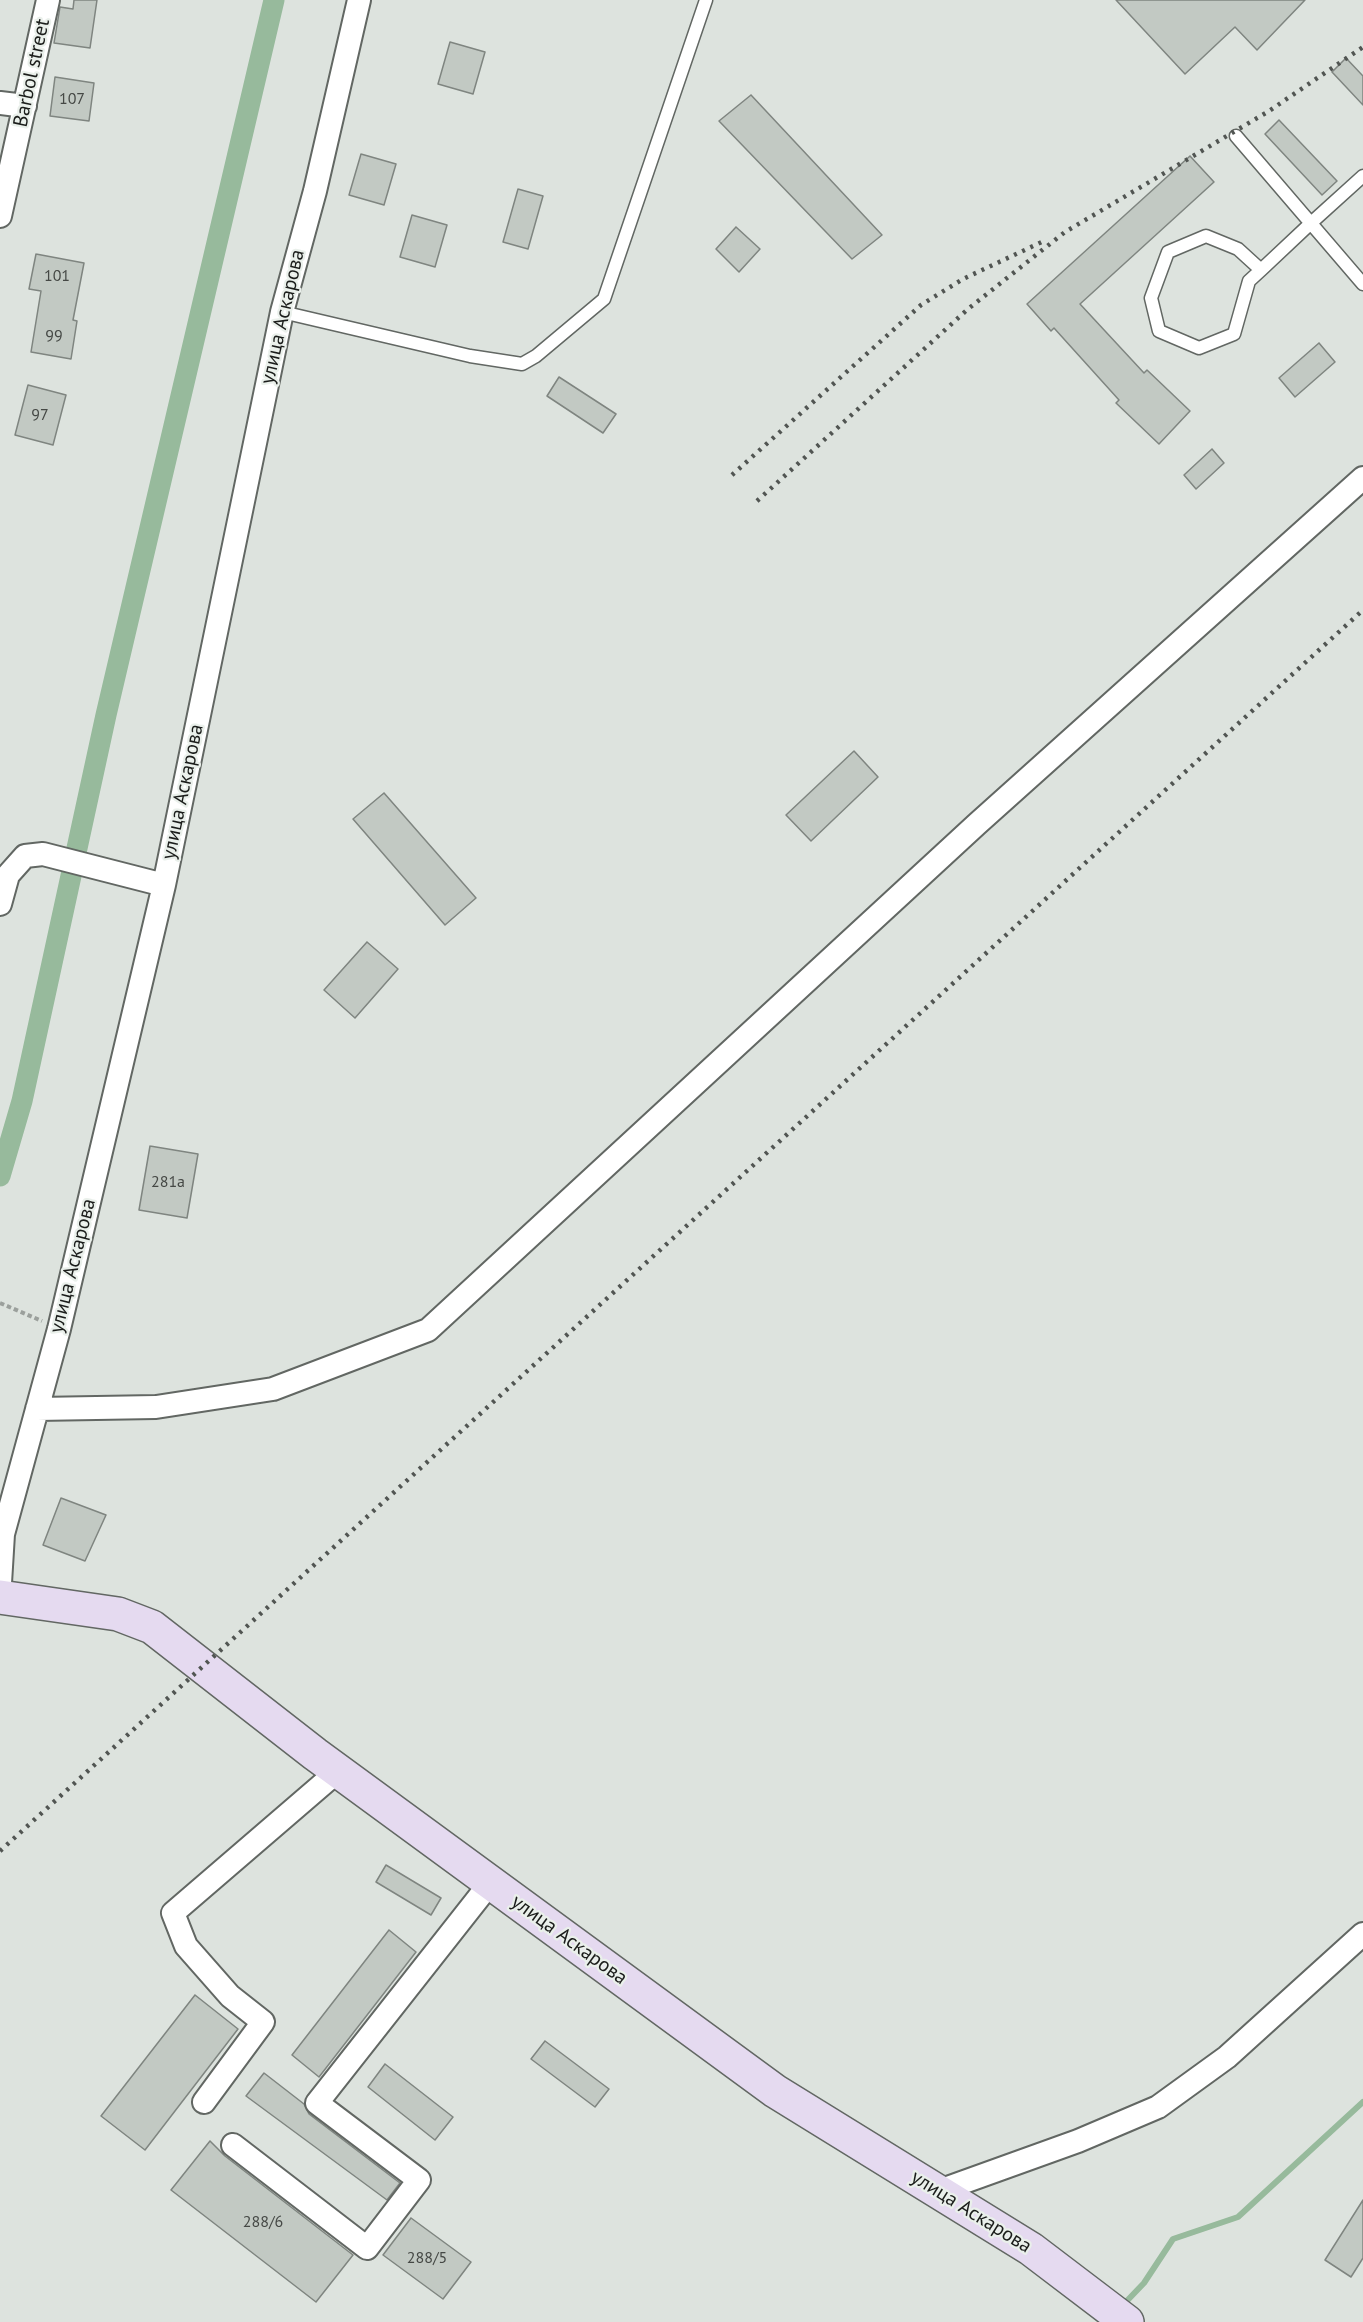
<!DOCTYPE html>
<meta charset="utf-8">
<style>
body{margin:0}
canvas{display:block;background:#dde3de}
</style>
<canvas width="1363" height="2322"></canvas>
<script>
const ctx = document.querySelector('canvas').getContext('2d');
ctx.lineJoin = 'round';
const toPath = rows => new Path2D(rows.map(r => 'M' + r).join(''));
function strokePath(path, color, width, dash) { ctx.strokeStyle = color; ctx.lineWidth = width; ctx.lineCap = dash ? 'butt' : 'round'; ctx.setLineDash(dash || []); ctx.stroke(path); }
function paint(path, color) { ctx.fillStyle = color; ctx.fill(path, 'evenodd'); }
function drawText(font, color, halo, rows, align = 'center') {
  ctx.font = font + ' "PT Sans",sans-serif'; ctx.lineWidth = 4.5; ctx.setLineDash([]); ctx.textBaseline = 'middle'; ctx.strokeStyle = halo; ctx.fillStyle = color; for (const [text, x, y, turn = 0] of rows) {
    ctx.save(); ctx.translate(x, y); ctx.rotate((+turn || 0) * Math.PI / 180); ctx.textAlign = isNaN(turn) ? turn : align; if (halo) ctx.strokeText(text, 0, 0); ctx.fillText(text, 0, 0); ctx.restore();
  }
}
strokePath(toPath([
 [1122,2306,1144,2283,1173,2239,1238,2217,1363,2102]
]), '#97ba9c', 6);
strokePath(toPath([
 [0,1176,22,1101,106,715,274,0]
]), '#97ba9c', 21);
const building = toPath([
 [74,0,97,0,90,48,54,43,60,7,73,9,74,0],
 [1116,0,1305,0,1257,50,1235,27,1185,74,1116,0],
 [450,42,485,52,473,94,438,84,450,42],
 [1346,58,1363,76,1363,105,1332,72,1346,58],
 [55,77,94,83,89,121,50,116,55,77],
 [751,95,882,235,852,259,719,121,751,95],
 [1279,120,1337,181,1322,195,1265,134,1279,120],
 [361,154,396,164,384,205,349,195,361,154],
 [1190,156,1214,182,1080,304,1144,373,1147,370,1190,411,1159,444,1116,403,1119,400,1054,328,1051,331,1027,304,1190,156],
 [518,189,543,196,528,249,503,242,518,189],
 [412,215,447,225,435,267,400,257,412,215],
 [736,227,760,249,739,272,716,249,736,227],
 [36,254,84,263,73,320,77,321,71,359,31,352,41,291,29,289,36,254],
 [1319,343,1335,362,1295,397,1279,378,1319,343],
 [559,377,616,414,603,433,547,396,559,377],
 [28,385,66,395,53,445,15,435,28,385],
 [1212,449,1224,463,1196,489,1184,475,1212,449],
 [854,751,878,777,811,841,786,815,854,751],
 [384,793,476,898,445,925,353,819,384,793],
 [367,942,398,969,355,1018,324,990,367,942],
 [150,1146,198,1154,187,1218,139,1210,150,1146],
 [61,1498,106,1515,85,1561,43,1545,61,1498],
 [386,1865,441,1898,431,1915,376,1882,386,1865],
 [389,1930,416,1952,319,2077,292,2055,389,1930],
 [195,1995,238,2029,145,2150,101,2116,195,1995],
 [545,2041,609,2089,595,2107,531,2059,545,2041],
 [385,2064,453,2117,435,2140,368,2087,385,2064],
 [264,2073,304,2104,309,2114,400,2183,387,2200,246,2096,264,2073],
 [210,2141,225,2156,353,2255,316,2302,171,2190,210,2141],
 [1363,2200,1363,2258,1351,2277,1325,2260,1363,2200],
 [411,2218,471,2262,443,2299,383,2255,411,2218]
]);
paint(building, '#c2c9c3');
strokePath(building, '#7f8580', 1.5);
const service = toPath([
 [1236,136,1363,284],
 [1261,270,1238,249,1206,236,1168,252,1151,298,1159,331,1199,348,1234,334,1249,281,1261,270,1311,223,1363,176],
 [282,312,470,356,522,364,536,356,604,299,706,0]
]);
const minor = toPath([
 [0,103,25,106],
 [0,216,48,0],
 [0,904,8,875,25,856,43,854,164,885],
 [37,1409,156,1407,273,1389,428,1330,977,824,1363,478],
 [0,1583,3,1534,59,1329,164,885,282,312,315,191,359,0],
 [204,2102,263,2022,230,1996,186,1946,173,1913,338,1771],
 [233,2145,367,2248,419,2180,317,2103,491,1882],
 [939,2191,1078,2141,1158,2107,1227,2057,1363,1934]
]);
const secondary = toPath([
 [0,1597,118,1614,152,1627,315,1754,775,2091,1031,2249,1127,2322]
]);
strokePath(service, '#626763', 15);
strokePath(minor, '#626763', 26);
strokePath(secondary, '#626763', 36);
strokePath(toPath([
 [0,1303,42,1321]
]), '#9ba09c', 4, [4.5, 3]);
strokePath(service, '#fff', 12);
strokePath(minor, '#fff', 22);
strokePath(secondary, '#e5daf0', 33);
strokePath(toPath([
 [732,475,921,305,963,279,1046,240],
 [757,501,968,309,1065,232,1269,111,1363,47],
 [0,1851,1363,610]
]), '#515552', 4.5, [3, 6]);
drawText('16px', '#454845', null, [
 ["107",72,99],
 ["101",57,276],
 ["99",54,336],
 ["97",40,415],
 ["281а",168,1182],
 ["288/6",263,2222],
 ["288/5",427,2258]
]);
drawText('20px', '#1b1d1b', '#eaf0eb', [
 ["Barbol street",32,73,-78],
 ["улица Аскарова",283,317,-77],
 ["улица Аскарова",183,792,-78],
 ["улица Аскарова",73,1266,-76],
 ["улица Аскарова",569,1940,36],
 ["улица Аскарова",971,2212,32]
]);
</script>
